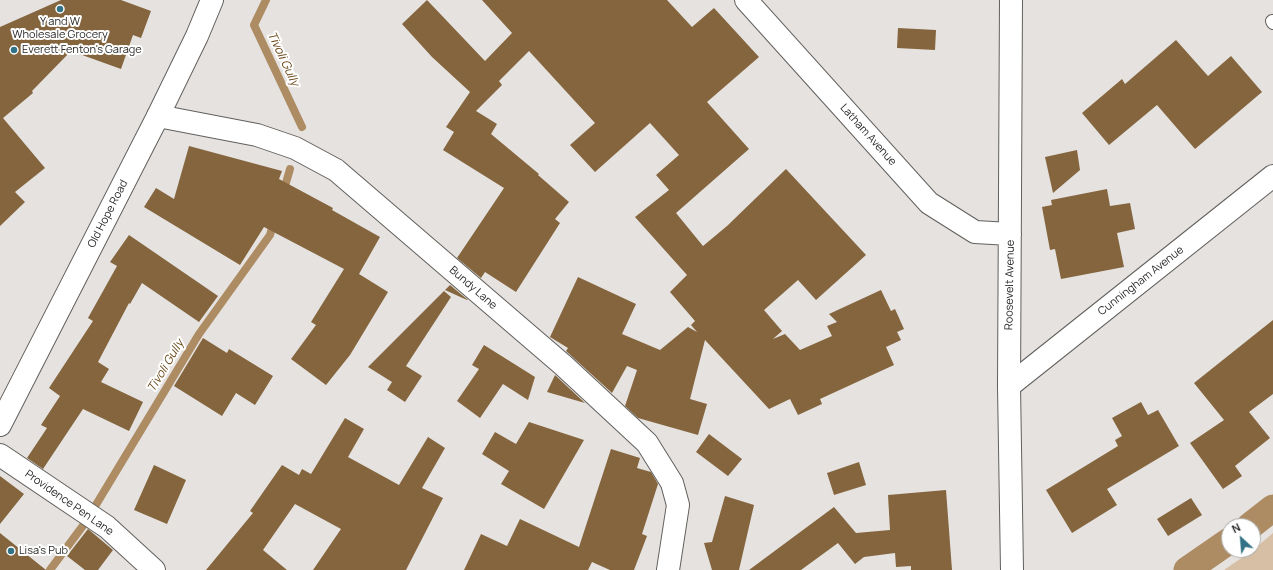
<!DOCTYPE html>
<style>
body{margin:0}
#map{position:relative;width:1273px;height:570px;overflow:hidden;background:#e5e2df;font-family:Manrope,sans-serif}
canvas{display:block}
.north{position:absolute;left:1221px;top:518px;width:40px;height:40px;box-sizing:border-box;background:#fff;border:1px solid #aaaaa9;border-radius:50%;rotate:334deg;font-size:11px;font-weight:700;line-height:16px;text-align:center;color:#2b2a29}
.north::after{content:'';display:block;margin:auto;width:14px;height:18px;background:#327286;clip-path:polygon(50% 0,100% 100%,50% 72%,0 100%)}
</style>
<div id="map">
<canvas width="1273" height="570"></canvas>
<div class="north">N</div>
</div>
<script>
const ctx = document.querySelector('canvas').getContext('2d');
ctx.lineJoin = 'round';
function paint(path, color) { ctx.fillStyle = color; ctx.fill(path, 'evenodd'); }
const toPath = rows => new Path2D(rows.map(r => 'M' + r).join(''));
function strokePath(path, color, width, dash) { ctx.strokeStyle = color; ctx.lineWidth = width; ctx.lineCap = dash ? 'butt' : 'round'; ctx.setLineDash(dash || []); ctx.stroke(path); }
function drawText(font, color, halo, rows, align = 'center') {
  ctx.font = font + ' Manrope,sans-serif'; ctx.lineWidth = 4; ctx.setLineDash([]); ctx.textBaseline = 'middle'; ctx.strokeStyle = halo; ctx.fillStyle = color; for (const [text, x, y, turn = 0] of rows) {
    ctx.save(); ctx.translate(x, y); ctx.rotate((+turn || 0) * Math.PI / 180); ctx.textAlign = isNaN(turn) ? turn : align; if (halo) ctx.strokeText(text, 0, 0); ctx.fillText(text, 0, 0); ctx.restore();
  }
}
paint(toPath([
 [1273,533,1273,570,1224,570,1253,550]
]), '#d6bfa5');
strokePath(toPath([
 [266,0,254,25,302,127],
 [283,193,290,169],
 [50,570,85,523,199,334,270,235,274,221]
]), '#ad8c64', 8);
strokePath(toPath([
 [1250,526,1273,508],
 [1187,570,1229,541]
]), '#ad8c64', 27);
paint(toPath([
 [61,0,121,0,151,11,141,38,133,35,121,69,71,51,32,91,33,93,3,118,45,168,15,192,25,202,0,226,0,27],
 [427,0,485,61,512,33,482,0,667,0,692,27,714,8,759,57,707,102,749,149,676,213,703,246,727,226,786,169,866,255,816,300,798,280,764,310,782,331,773,339,785,334,800,350,832,336,827,326,837,322,829,314,881,290,891,311,895,309,904,329,897,332,901,340,886,347,894,365,820,399,822,404,798,415,790,399,769,409,705,340,690,399,707,404,698,435,638,418,625,406,637,370,627,366,612,393,566,351,568,348,550,337,578,277,636,304,622,334,660,350,688,327,697,332,691,325,695,321,670,292,687,275,635,217,669,190,656,175,679,155,650,123,595,172,570,145,595,123,529,51,499,81,502,85,476,111,497,124,491,134,539,174,538,175,569,202,555,219,560,223,516,292,485,272,481,278,457,258,504,188,443,150,454,132,446,127,470,92,432,57,402,24],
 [898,28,936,30,935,50,897,48],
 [1176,40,1208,76,1231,56,1262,92,1195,149,1157,105,1109,145,1082,113,1122,79,1125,84],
 [189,146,282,171,279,179,333,208,332,210,380,237,359,274,388,292,350,355,326,385,291,359,316,325,311,322,344,269,264,227,240,265,144,207,156,188,174,199],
 [1077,150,1080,170,1053,193,1045,157],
 [1107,189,1110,206,1130,203,1135,229,1117,233,1124,267,1061,279,1055,249,1050,250,1042,207,1052,205,1051,200],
 [129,235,218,296,199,322,142,283,130,304,129,303,98,362,109,369,101,382,143,402,129,431,83,409,43,469,27,458,47,428,41,425,60,396,49,388,93,321,88,318,117,266,110,262],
 [450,285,468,300,467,300,445,290],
 [444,291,451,297,406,366,422,376,405,402,387,390,392,382,368,367],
 [1273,320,1273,394,1249,412,1270,438,1235,466,1242,476,1223,489,1190,443,1224,420,1194,383],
 [203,338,227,353,229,349,273,376,255,405,236,393,222,416,174,386],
 [484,345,535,377,528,400,503,384,480,418,457,401,479,369,472,365],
 [555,375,585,403,547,392],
 [1141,402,1148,415,1158,410,1179,446,1107,489,1117,505,1072,533,1046,490,1118,446,1115,440,1122,436,1112,418],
 [345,418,364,429,348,457,399,485,428,437,445,448,422,488,443,498,406,570,313,570,341,529,295,504,263,550,287,570,206,570,253,513,250,511,282,465,299,475,302,469,311,474],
 [529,422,584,440,544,509,501,484,509,471,482,454,495,432,516,444],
 [709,434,742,459,728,476,696,452],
 [611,449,640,458,637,468,651,472,658,484,642,534,647,536,634,570,610,570,592,562,588,570,464,570,481,534,507,546,520,519,579,547],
 [859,462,866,485,834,495,827,473],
 [154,465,186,480,167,524,134,510],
 [0,476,24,494,0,524],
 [946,490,952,570,911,570,911,566,896,567,895,553,864,557,855,564,838,543,801,570,749,570,834,507,856,533,890,530,888,495],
 [725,496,754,505,739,570,712,570,704,543,712,542],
 [1191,498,1202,515,1168,536,1157,519],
 [88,529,113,550,98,570,85,570,67,556],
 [0,533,46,570,0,570]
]), '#84653e');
const lane = toPath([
 [1272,21,1273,23]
]);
const street = toPath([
 [158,116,257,135,295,148,336,170,563,365,647,443,672,483,678,505,668,570],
 [1009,386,1273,176],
 [0,455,107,527,154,570]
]);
const secondary = toPath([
 [746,0,929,203,975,232,1010,234],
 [1011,0,1009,386,1012,570]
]);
const primary = toPath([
 [0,425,158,116,197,36,212,0]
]);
strokePath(lane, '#62605e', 14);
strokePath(street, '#62605e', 24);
strokePath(secondary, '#62605e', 24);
strokePath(primary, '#62605e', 24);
strokePath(lane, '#fff', 12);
strokePath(street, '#fff', 22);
strokePath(secondary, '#fff', 22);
strokePath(primary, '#fff', 22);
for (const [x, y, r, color] of [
 [60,9,4,"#327286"],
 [14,50,4,"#327286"],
 [11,551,4,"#327286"]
]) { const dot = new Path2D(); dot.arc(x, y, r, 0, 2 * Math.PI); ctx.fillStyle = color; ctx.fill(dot); strokePath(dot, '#fff', 1.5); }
drawText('11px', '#2b2a29', '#fff', [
 ["Y and W",60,22,"center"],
 ["Wholesale Grocery",60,35,"center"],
 ["Everett Fenton's Garage",22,50],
 ["Lisa's Pub",19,551]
], 'left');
drawText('11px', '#2b2a29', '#fff', [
 ["Latham Avenue",868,135,48],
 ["Old Hope Road",108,214,-63],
 ["Cunningham Avenue",1141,281,-38],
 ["Roosevelt Avenue",1010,285,-89],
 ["Bundy Lane",473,288,41],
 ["Providence Pen Lane",69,503,35]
]);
drawText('italic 12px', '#6c4919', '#fff', [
 ["Tivoli Gully",283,59,65],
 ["Tivoli Gully",166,366,-59]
]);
</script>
